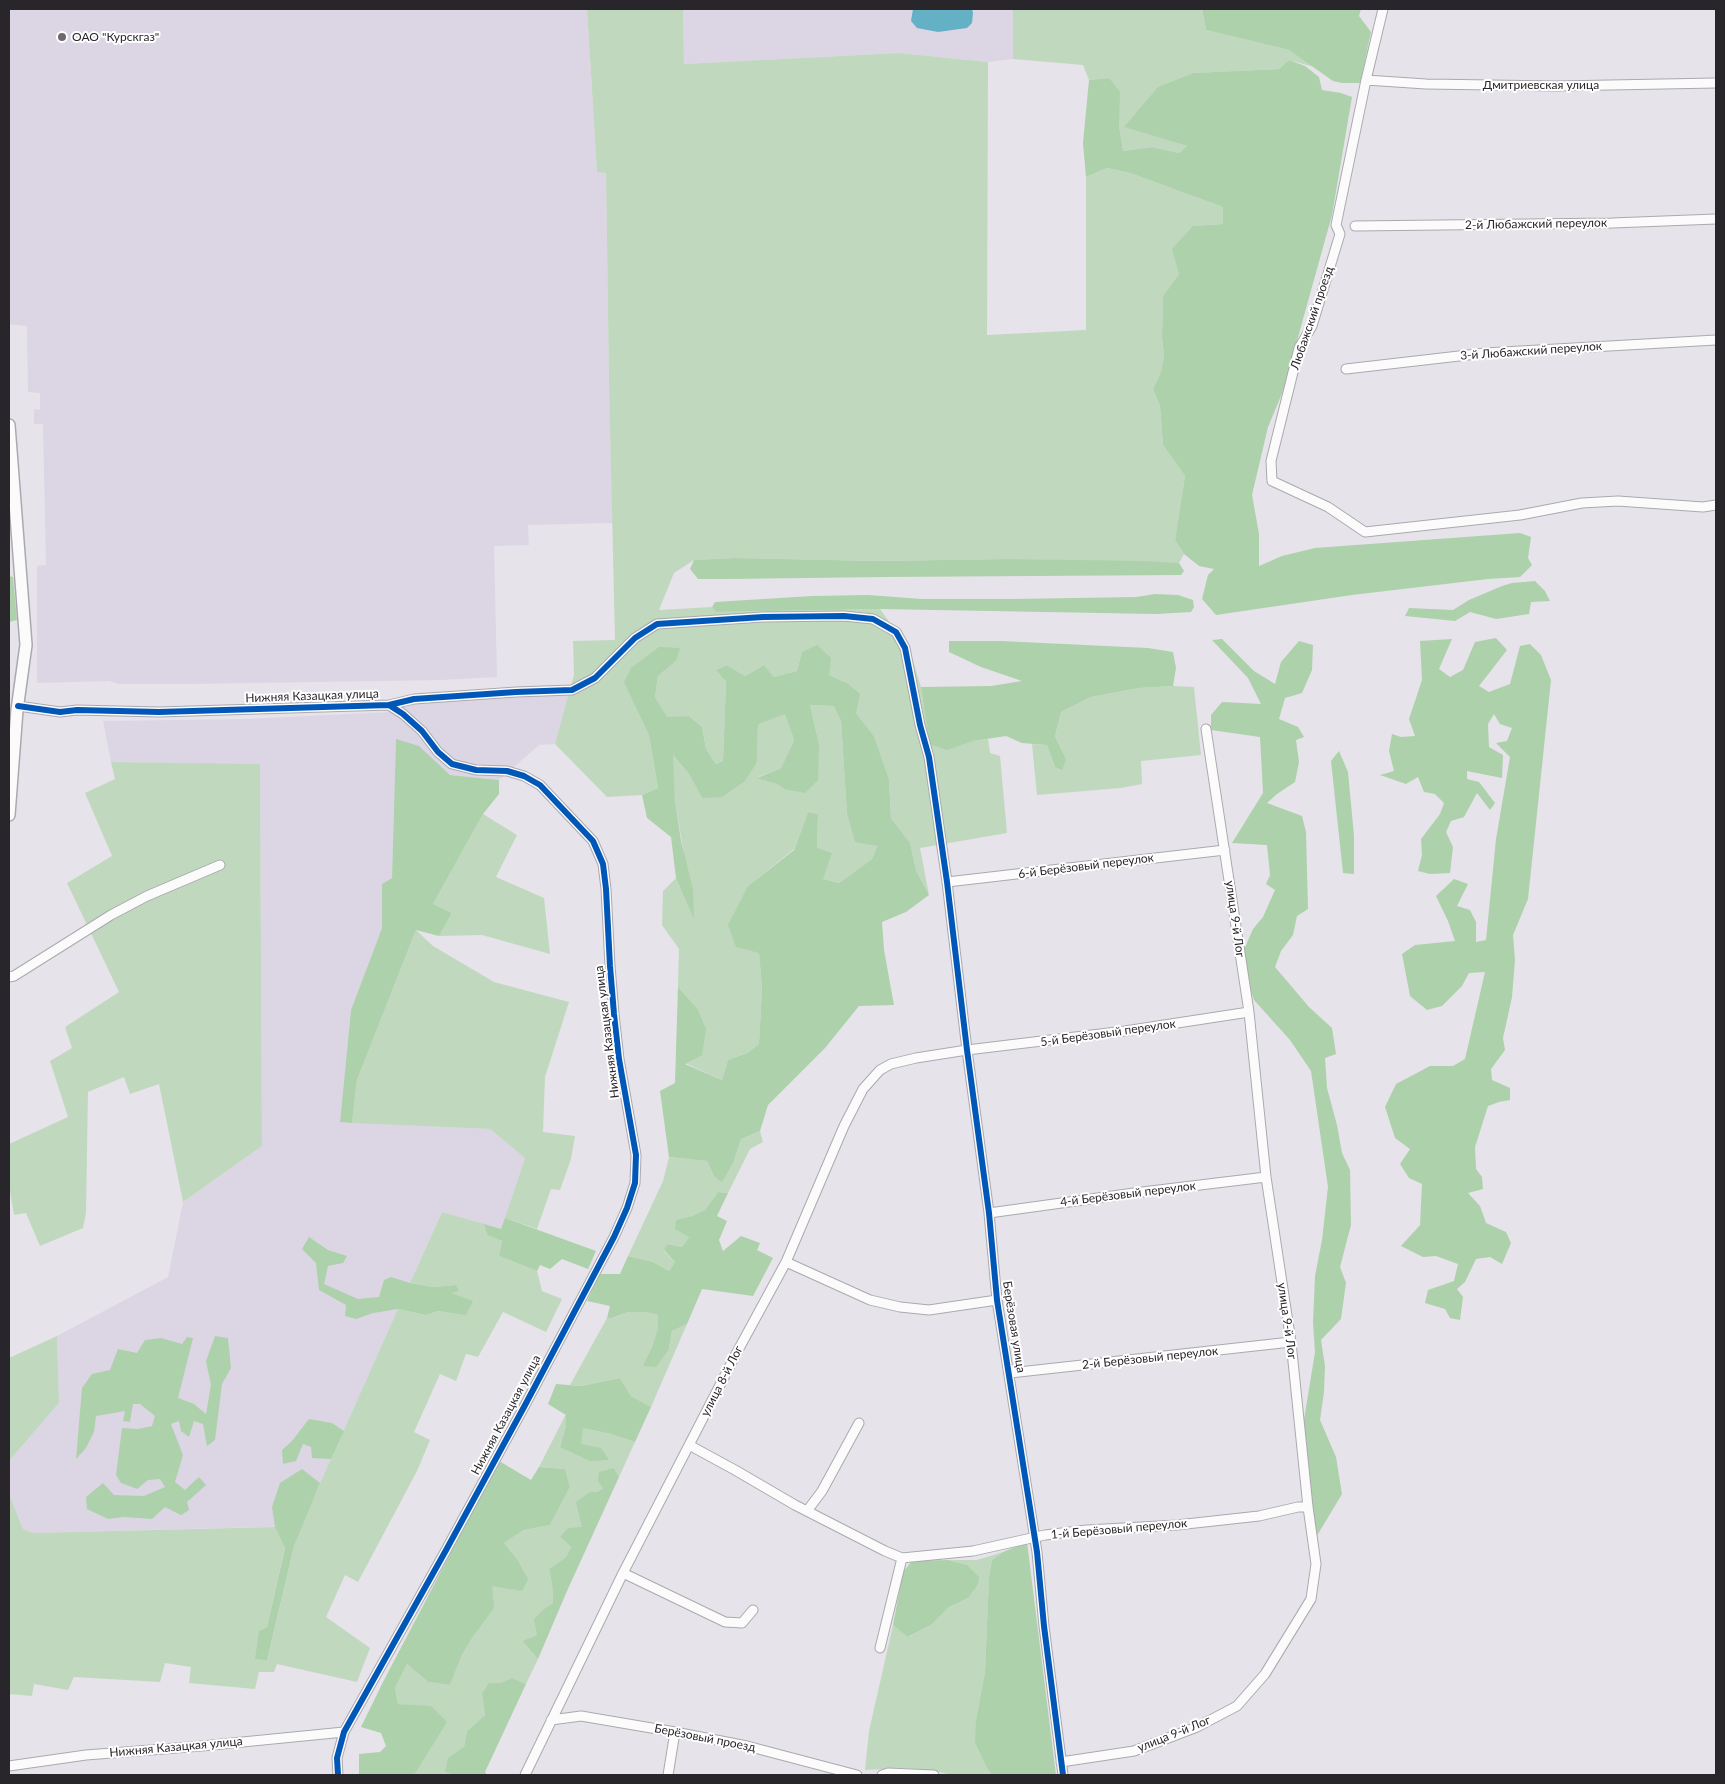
<!DOCTYPE html>
<meta charset="utf-8">
<style>
body{margin:0}
#map{position:relative;width:1725px;height:1784px;overflow:hidden;background:#e6e3ea;font-family:Lato,sans-serif}
canvas{display:block}
.frame{position:absolute;inset:0;border:10px solid #29262b;pointer-events:none}
</style>
<div id="map">
<canvas width="1725" height="1784"></canvas>
<div class="frame"></div>
</div>
<script>
const ctx = document.querySelector('canvas').getContext('2d');
ctx.lineJoin = 'round';
function paint(path, color) { ctx.fillStyle = color; ctx.fill(path, 'evenodd'); }
const toPath = rows => new Path2D(rows.map(r => 'M' + r).join(''));
function strokePath(path, color, width, dash) { ctx.strokeStyle = color; ctx.lineWidth = width; ctx.lineCap = dash ? 'butt' : 'round'; ctx.setLineDash(dash || []); ctx.stroke(path); }
function drawText(font, color, halo, rows, align = 'center') {
  ctx.font = font + ' Lato,sans-serif'; ctx.lineWidth = 4; ctx.setLineDash([]); ctx.textBaseline = 'middle'; ctx.strokeStyle = halo; ctx.fillStyle = color; for (const [text, x, y, turn = 0] of rows) {
    ctx.save(); ctx.translate(x, y); ctx.rotate((+turn || 0) * Math.PI / 180); ctx.textAlign = isNaN(turn) ? turn : align; if (halo) ctx.strokeText(text, 0, 0); ctx.fillText(text, 0, 0); ctx.restore();
  }
}
paint(toPath([
 [9,9,587,9,597,171,606,173,609,383,613,523,528,525,529,545,494,546,497,677,441,680,192,684,118,684,109,681,37,683,37,566,46,565,43,424,34,424,34,409,40,410,40,393,28,392,27,326,9,324],
 [683,9,1013,9,1013,59,988,62,899,53,684,64],
 [570,694,555,744,539,745,499,780,450,775,419,747,396,740,392,878,382,884,382,928,351,1010,340,1122,490,1129,525,1158,502,1230,442,1212,301,1526,33,1533,23,1529,9,1494,9,1461,59,1403,57,1336,168,1277,183,1202,262,1146,260,765,111,762,103,721,246,719,391,712,411,704]
]), '#dcd6e4');
paint(toPath([
 [587,9,683,9,684,64,899,53,988,62,987,335,1086,330,1086,177,1107,168,1130,173,1223,207,1223,224,1193,226,1179,274,1163,296,1162,337,1164,355,1161,372,1153,389,1160,406,1163,445,1185,476,1175,540,1184,554,1179,563,1010,559,877,561,735,558,694,560,674,573,659,610,712,607,716,612,880,609,910,651,921,687,929,744,973,741,988,739,990,753,1000,756,1007,833,920,848,929,895,916,870,910,843,891,818,889,779,874,736,856,713,847,683,829,675,802,652,797,671,774,677,764,665,745,676,727,665,716,670,726,682,723,761,716,764,706,749,702,727,689,716,667,718,655,697,658,676,676,661,625,682,649,735,658,788,642,795,607,797,555,744,574,675,573,641,615,640,609,383,606,173,597,172],
 [1013,9,1202,9,1206,30,1289,50,1314,67,1289,60,1279,69,1193,73,1159,87,1125,127,1187,146,1179,153,1152,147,1123,151,1119,125,1109,78,1089,80,1083,65,1013,59],
 [1173,686,1194,687,1201,755,1141,761,1142,784,1121,788,1037,795,1032,744,1047,745,1055,767,1066,759,1055,736,1061,712,1091,697,1139,688],
 [810,705,835,706,841,721,847,814,855,841,877,845,872,859,839,883,823,879,817,848,818,814,808,812,794,849,748,886,759,953,762,988,759,1044,747,1053,728,1060,722,1080,685,1063,697,1008,678,987,679,949,662,925,663,891,676,878,694,917,675,800,672,754,689,774,702,798,757,762,758,723,785,713,794,740,781,768,758,777,777,784,784,789,819,744],
 [111,762,260,764,262,1146,183,1202,159,1084,130,1094,124,1077,88,1092,86,1213,83,1228,40,1246,26,1213,14,1215,9,1185,9,1144,68,1117,50,1061,72,1048,65,1027,119,992,67,883,112,856,85,793,115,779],
 [483,814,517,835,496,877,544,898,550,954,482,935,439,936,452,913,433,904],
 [416,930,433,946,494,982,569,1002,545,1077,543,1132,575,1136,571,1159,560,1190,551,1189,537,1229,505,1218,525,1158,490,1129,352,1123,357,1080],
 [760,1131,763,1142,750,1149,728,1193,718,1192,705,1210,692,1216,676,1220,689,1237,682,1247,667,1244,664,1251,675,1262,669,1271,653,1262,628,1256,663,1181,669,1157,707,1161,714,1176,734,1161,741,1139],
 [442,1212,484,1224,487,1235,502,1241,499,1256,537,1271,542,1291,562,1299,546,1332,503,1312,478,1357,466,1354,456,1381,440,1374,414,1432,430,1440,417,1471,358,1582,345,1575,326,1617,370,1648,357,1682,277,1664,274,1672,259,1672,255,1689,189,1683,191,1667,165,1663,160,1682,74,1677,68,1690,34,1684,32,1696,9,1694,9,1494,23,1529,33,1533,275,1527,285,1547,267,1627,259,1631,267,1660,294,1546,301,1526,398,1309,426,1315,438,1311,466,1314,472,1301,449,1293,456,1285,433,1287,410,1283],
 [628,1312,646,1312,658,1315,658,1328,652,1347,644,1366,669,1349,672,1331,687,1324,651,1407,631,1396,620,1378,581,1386,570,1385,607,1318,613,1318],
 [57,1336,59,1403,9,1461,9,1358],
 [566,1414,566,1426,560,1447,580,1444,583,1428,611,1434,635,1442,619,1477,614,1468,604,1487,597,1492,582,1527,560,1537,571,1547,566,1557,549,1569,552,1584,553,1604,544,1609,537,1635,522,1641,538,1659,526,1684,512,1678,482,1694,485,1715,467,1731,464,1747,445,1772,453,1775,414,1775,419,1765,431,1707,398,1704,395,1688,407,1664,428,1682,450,1685,462,1655,474,1635,492,1585,517,1559,504,1543,524,1530,550,1525,570,1487,565,1469,539,1467],
 [1003,1552,992,1560,989,1577,985,1672,976,1720,987,1768,992,1775,951,1775,932,1770,903,1768,865,1770,869,1731,893,1625,909,1637,931,1625,949,1607,968,1598,967,1565,948,1560,977,1560]
]), '#c0d9be');
paint(toPath([
 [1202,9,1361,9,1359,16,1371,32,1360,83,1342,83,1333,81,1289,50,1206,30],
 [1289,60,1305,66,1319,77,1322,90,1341,93,1352,97,1332,215,1283,391,1268,427,1252,495,1259,534,1259,566,1282,556,1315,548,1520,533,1531,537,1528,558,1532,565,1520,577,1488,579,1352,595,1216,615,1202,599,1208,575,1214,569,1199,566,1184,554,1175,540,1185,476,1163,445,1160,406,1153,389,1161,372,1164,355,1162,337,1163,296,1179,274,1172,249,1193,226,1223,224,1223,207,1130,173,1107,168,1086,177,1083,143,1089,80,1109,78,1120,92,1119,125,1123,151,1152,147,1179,153,1187,146,1124,127,1158,87,1193,73,1279,69],
 [735,558,877,561,1010,559,1143,561,1179,563,1184,571,1181,575,885,577,727,579,698,579,690,569,694,560],
 [9,576,13,577,17,620,9,622],
 [1535,581,1545,591,1550,601,1531,602,1529,614,1496,619,1470,612,1455,621,1405,616,1409,608,1453,610,1469,600,1502,586,1512,583],
 [1155,594,1178,595,1193,600,1194,607,1191,612,1156,614,880,609,716,612,712,607,715,602,812,596,868,595,922,599,1013,599,1136,597],
 [1496,638,1507,650,1479,686,1489,692,1510,684,1520,646,1530,644,1541,655,1551,680,1528,899,1513,935,1515,960,1512,997,1503,1038,1505,1050,1491,1069,1492,1080,1510,1088,1510,1100,1499,1102,1488,1106,1475,1147,1476,1169,1482,1177,1483,1189,1468,1193,1480,1206,1486,1223,1506,1232,1511,1243,1502,1264,1490,1257,1476,1259,1465,1282,1457,1289,1463,1297,1460,1320,1450,1318,1445,1309,1425,1303,1428,1290,1454,1281,1458,1264,1436,1256,1423,1257,1401,1246,1420,1225,1422,1184,1409,1178,1400,1164,1410,1149,1395,1138,1385,1107,1396,1084,1430,1066,1453,1066,1465,1059,1485,972,1469,973,1462,986,1442,1006,1427,1010,1410,996,1402,954,1415,945,1455,941,1448,921,1436,896,1454,879,1468,884,1457,906,1470,910,1476,922,1476,942,1486,940,1496,839,1510,757,1496,743,1507,741,1512,728,1500,724,1494,714,1488,724,1489,747,1503,755,1502,778,1467,771,1467,779,1479,782,1495,803,1490,810,1477,793,1464,817,1451,821,1446,832,1453,847,1450,873,1430,874,1418,871,1422,855,1421,839,1440,814,1444,803,1435,794,1424,792,1418,777,1406,784,1380,775,1394,771,1389,751,1392,734,1401,737,1415,736,1409,719,1422,680,1420,641,1452,639,1439,669,1450,677,1463,670,1475,642],
 [1222,639,1254,671,1275,684,1281,662,1299,641,1313,645,1312,670,1302,693,1285,698,1279,719,1298,727,1304,737,1296,740,1299,762,1295,782,1277,794,1267,803,1302,816,1306,832,1308,909,1297,916,1293,935,1281,951,1275,967,1309,1007,1332,1028,1336,1054,1325,1058,1327,1088,1337,1125,1342,1153,1350,1170,1351,1225,1340,1267,1346,1283,1341,1319,1321,1340,1325,1366,1324,1392,1320,1420,1336,1457,1342,1494,1315,1539,1303,1426,1315,1352,1313,1323,1315,1276,1322,1240,1328,1187,1311,1071,1290,1040,1254,1000,1240,959,1253,929,1263,917,1275,890,1266,884,1270,875,1267,845,1232,843,1263,793,1260,737,1211,730,1211,715,1222,702,1261,704,1248,678,1212,640],
 [949,641,1001,641,1148,648,1173,652,1176,668,1173,686,1139,688,1091,697,1061,712,1055,736,1066,759,1062,770,1055,767,1047,745,1022,743,1006,736,973,741,947,750,929,744,921,687,991,686,1022,681,981,667,949,652],
 [817,645,831,658,829,675,847,683,860,694,856,713,874,736,889,779,891,818,910,843,916,870,929,895,906,912,882,922,884,950,894,1005,859,1006,825,1048,768,1105,760,1131,741,1139,734,1161,722,1182,714,1176,707,1161,669,1157,660,1091,675,1083,678,987,697,1008,706,1029,702,1055,685,1064,722,1080,728,1060,747,1053,759,1044,762,988,759,953,736,947,728,925,748,886,794,850,808,812,818,814,817,848,832,853,823,879,839,883,872,859,877,846,855,842,847,814,841,721,834,706,810,705,819,744,818,780,805,793,784,789,777,784,757,778,781,768,794,740,785,714,758,724,757,762,745,781,722,797,702,798,689,774,673,755,675,800,681,841,693,889,694,919,676,878,671,837,647,818,642,795,658,788,649,735,624,682,631,668,659,647,680,648,676,661,658,676,655,697,667,717,689,716,702,727,706,749,716,764,723,761,726,682,716,670,727,665,745,676,764,665,774,677,797,671,802,652],
 [396,739,419,746,450,775,499,780,499,794,483,814,433,904,452,913,439,936,416,930,357,1080,352,1123,340,1122,351,1010,382,928,382,884,392,878],
 [1339,751,1348,772,1354,836,1354,874,1343,873,1331,761],
 [718,1192,728,1193,717,1216,727,1221,719,1240,723,1251,741,1236,760,1243,757,1250,773,1258,753,1296,702,1289,687,1324,672,1331,669,1349,656,1367,643,1366,652,1347,658,1328,658,1315,646,1312,628,1312,612,1318,607,1318,610,1306,587,1301,600,1274,620,1274,628,1256,653,1262,669,1271,675,1262,664,1250,667,1244,682,1247,689,1237,675,1229,676,1220,692,1216,705,1210],
 [505,1218,596,1251,588,1269,562,1259,550,1269,540,1265,537,1271,499,1256,502,1241,487,1235,484,1224,501,1229],
 [309,1237,328,1250,347,1256,343,1263,328,1266,324,1284,358,1299,379,1297,384,1280,391,1277,410,1283,433,1287,456,1285,459,1291,451,1293,473,1301,466,1315,438,1311,426,1315,398,1309,373,1313,356,1319,345,1316,346,1305,319,1290,316,1263,302,1249],
 [215,1336,228,1338,231,1368,222,1384,215,1440,207,1446,203,1424,194,1421,189,1437,181,1431,179,1421,171,1424,183,1455,175,1482,185,1490,199,1477,206,1485,187,1502,189,1510,181,1515,165,1507,152,1519,124,1517,108,1519,87,1509,86,1497,103,1483,114,1495,144,1496,165,1487,160,1479,148,1480,137,1489,121,1483,116,1475,122,1428,138,1429,152,1426,155,1416,140,1404,133,1404,130,1422,123,1421,125,1411,96,1416,94,1432,86,1448,76,1459,82,1388,92,1374,110,1370,118,1349,137,1353,145,1340,161,1338,182,1344,187,1337,193,1338,178,1398,194,1404,206,1414,211,1385,206,1361],
 [620,1378,631,1396,651,1407,635,1442,611,1434,583,1428,581,1444,601,1448,609,1460,590,1461,560,1447,566,1426,566,1415,548,1404,556,1384,581,1386],
 [309,1419,332,1423,344,1431,331,1459,312,1458,311,1447,303,1444,296,1461,283,1464,282,1450,292,1441],
 [499,1461,531,1480,539,1467,565,1469,570,1487,550,1525,524,1530,504,1543,517,1559,528,1579,522,1591,492,1586,494,1608,474,1635,462,1655,450,1685,428,1682,407,1664,395,1688,398,1704,431,1706,447,1722,414,1775,359,1775,359,1754,380,1752,386,1746,381,1733,361,1727,383,1682],
 [614,1468,619,1477,567,1591,538,1659,522,1641,537,1635,534,1619,544,1609,553,1603,552,1584,549,1569,566,1557,571,1547,560,1537,568,1528,582,1527,576,1502,590,1492,597,1492,603,1488,598,1481,599,1472],
 [302,1469,320,1483,294,1546,267,1660,255,1659,259,1631,267,1627,285,1548,275,1527,272,1507,280,1483],
 [1027,1542,1056,1775,992,1775,987,1768,975,1742,976,1720,985,1672,989,1577,992,1560,1003,1552],
 [948,1560,967,1565,979,1577,978,1584,968,1598,949,1607,931,1625,908,1637,893,1625,903,1572,912,1561],
 [512,1678,526,1684,485,1772,487,1775,453,1775,445,1772,448,1758,464,1747,467,1731,485,1715,482,1694,489,1683,501,1683]
]), '#add1aa');
paint(toPath([
 [913,9,972,9,973,13,972,23,967,28,938,32,917,28,911,21]
]), '#64b1c5');
const minor = toPath([
 [1383,9,1366,80,1336,225,1340,234,1312,326,1299,348,1271,461,1272,481,1328,507,1365,532,1520,515,1582,503,1618,501,1703,507,1716,505],
 [1366,80,1426,84,1557,86,1716,83],
 [1355,226,1612,223,1716,219],
 [1346,369,1485,353,1716,340],
 [389,705,414,699,516,692,572,690,595,678,635,638,657,624,763,617,844,616,873,619,896,632,905,648,920,725,929,757,947,882,967,1050,989,1213,997,1300,1037,1552,1044,1626,1063,1775],
 [18,706,60,712,77,710,159,712,389,705,403,714,422,731,438,752,452,764,476,770,507,771,524,776,540,785,593,841,603,864,606,889,610,966,614,1014,619,1059,636,1155,635,1183,627,1208,614,1237,524,1407,445,1552,344,1732,337,1758,338,1775],
 [947,882,1225,850],
 [9,977,14,976,111,915,147,896,220,865],
 [989,1213,1134,1193,1266,1177],
 [786,1262,870,1300,900,1307,929,1310,997,1300],
 [1010,1373,1291,1342],
 [689,1445,735,1470,795,1505,885,1551,902,1558,973,1551,1045,1535,1087,1530,1177,1525,1259,1516,1298,1507,1308,1507],
 [807,1511,822,1491,859,1423],
 [623,1573,725,1622,742,1623,753,1610],
 [880,1648,902,1558],
 [551,1720,581,1716,675,1732,747,1746,857,1775],
 [1061,1762,1134,1751,1197,1727,1237,1706,1265,1674,1311,1599,1316,1564,1308,1507,1291,1342,1266,1177,1249,1012,1206,729],
 [9,1766,86,1755,202,1746,344,1732],
 [525,1775,623,1573,736,1354,786,1262,844,1126,863,1089,880,1070,891,1064,916,1058,967,1050,1125,1031,1249,1012],
 [668,1775,675,1732],
 [882,1775,888,1773,934,1775]
]);
const tertiary = toPath([
 [9,425,26,645,17,710,9,815]
]);
strokePath(minor, '#aba9ae', 11);
strokePath(tertiary, '#aba9ae', 14);
strokePath(minor, '#fbfbfc', 9);
strokePath(tertiary, '#fbfbfc', 11);
strokePath(toPath([
 [389,705,414,699,516,692,572,690,595,678,635,638,657,624,763,617,844,616,873,619,896,632,905,648,920,725,929,757,947,882,967,1050,989,1213,997,1300,1037,1552,1044,1626,1063,1775],
 [18,706,60,712,77,710,159,712,389,705,403,714,422,731,438,752,452,764,476,770,507,771,524,776,540,785,593,841,603,864,606,889,610,966,614,1014,619,1059,636,1155,635,1183,627,1208,614,1237,524,1407,445,1552,344,1732,337,1758,338,1775]
]), '#0057b8', 6);
for (const [x, y, r, color] of [
 [62,37,5,"#6b686e"]
]) { const dot = new Path2D(); dot.arc(x, y, r, 0, 2 * Math.PI); ctx.fillStyle = color; ctx.fill(dot); strokePath(dot, '#fff', 2); }
drawText('12px', '#29262b', '#fff', [
 ["ОАО \"Курскгаз\"",72,37]
], 'left');
drawText('12px', '#29262b', '#fff', [
 ["Дмитриевская улица",1541,85],
 ["2-й Любажский переулок",1536,224,-1],
 ["Любажский проезд",1312,318,-71],
 ["3-й Любажский переулок",1531,351,-4],
 ["Нижняя Казацкая улица",312,696,-2],
 ["6-й Берёзовый переулок",1086,866,-7],
 ["улица 9-й Лог",1235,919,82],
 ["Нижняя Казацкая улица",607,1032,-97],
 ["5-й Берёзовый переулок",1108,1033,-8],
 ["4-й Берёзовый переулок",1128,1194,-7],
 ["улица 9-й Лог",1287,1321,82],
 ["Берёзовая улица",1014,1327,81],
 ["2-й Берёзовый переулок",1150,1358,-6],
 ["улица 8-й Лог",722,1381,-63],
 ["Нижняя Казацкая улица",506,1415,-62],
 ["1-й Берёзовый переулок",1119,1529,-5],
 ["улица 9-й Лог",1174,1734,-22],
 ["Берёзовый проезд",705,1738,11],
 ["Нижняя Казацкая улица",176,1747,-5]
]);
</script>
